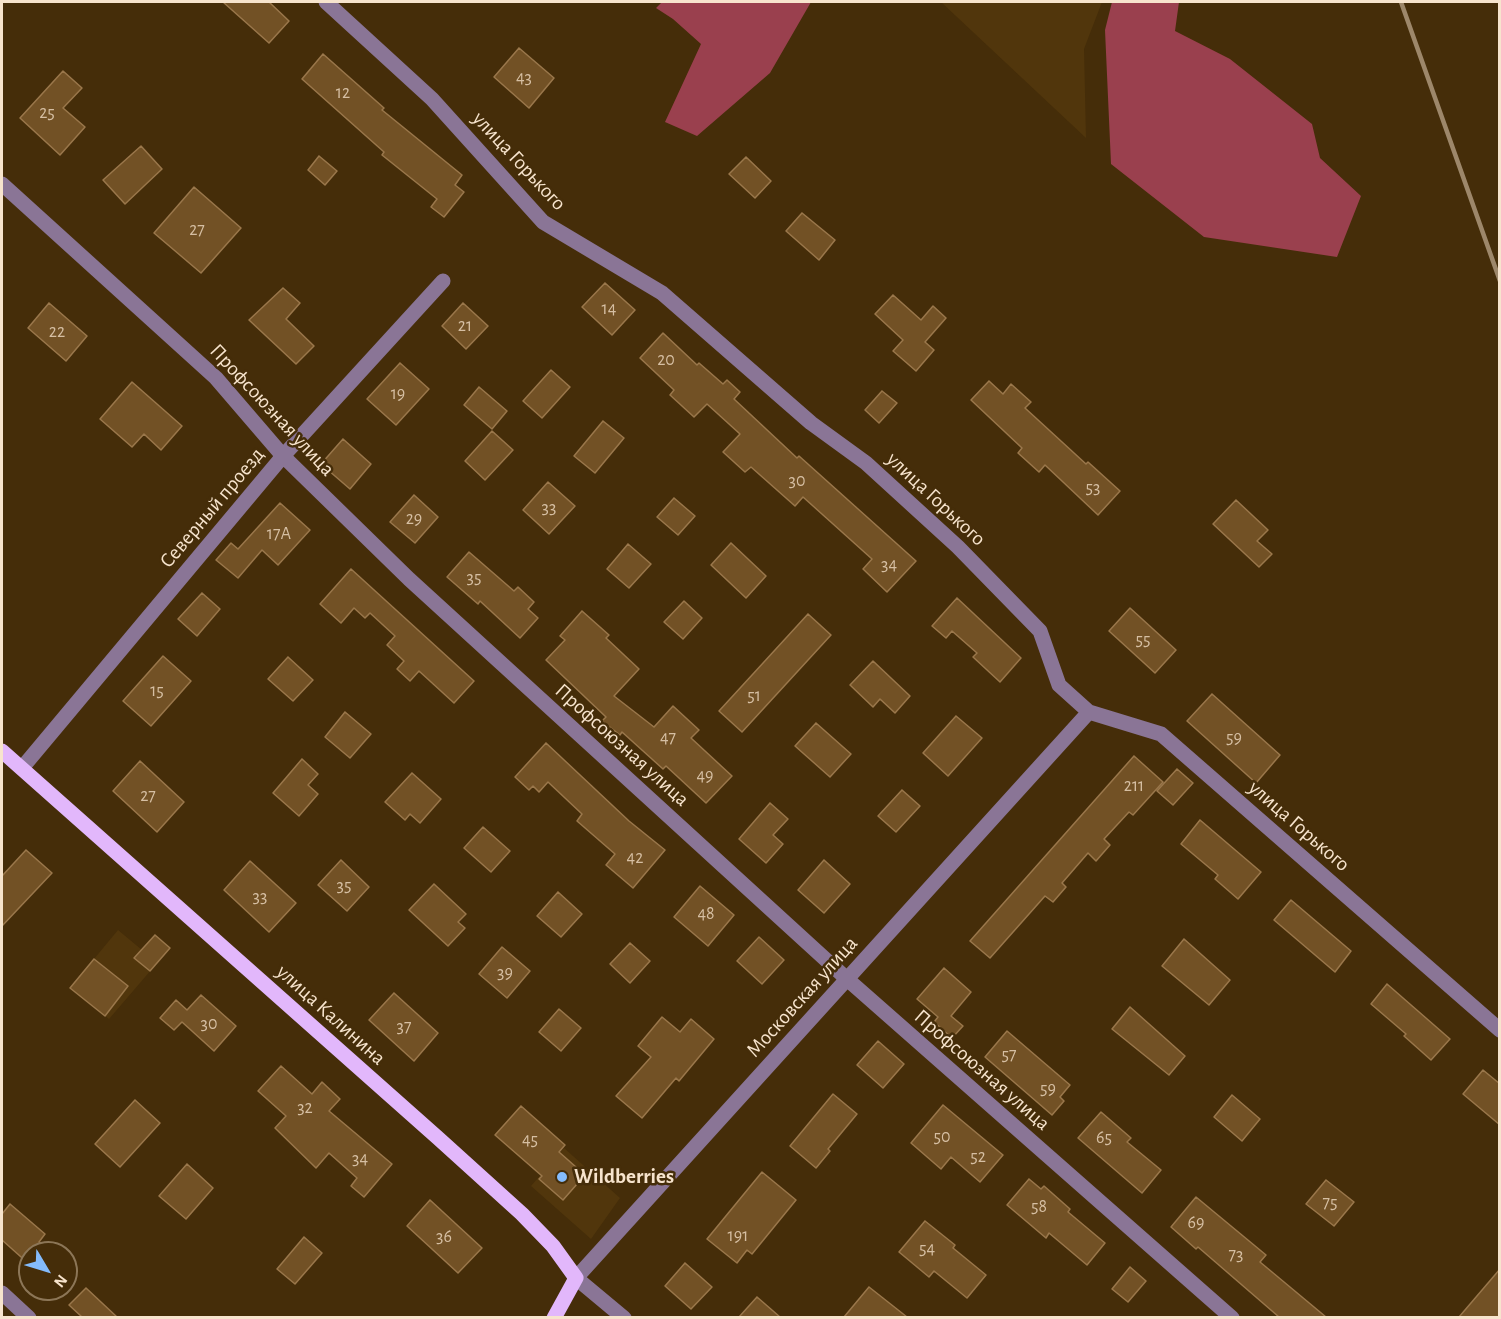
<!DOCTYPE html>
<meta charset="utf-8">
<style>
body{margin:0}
#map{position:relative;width:1501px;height:1319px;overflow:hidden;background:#452d09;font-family:"Alegreya Sans",sans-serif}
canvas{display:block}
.frame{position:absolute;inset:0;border:3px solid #f7e4cd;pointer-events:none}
.north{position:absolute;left:18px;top:1241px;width:60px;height:60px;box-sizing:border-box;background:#452d09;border:2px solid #8c7657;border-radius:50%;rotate:128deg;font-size:16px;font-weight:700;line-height:24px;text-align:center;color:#f7e4cd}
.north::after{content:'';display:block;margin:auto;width:21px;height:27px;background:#84bbfb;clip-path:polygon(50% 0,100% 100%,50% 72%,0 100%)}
</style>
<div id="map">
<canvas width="1501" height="1319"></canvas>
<div class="frame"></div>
<div class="north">N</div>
</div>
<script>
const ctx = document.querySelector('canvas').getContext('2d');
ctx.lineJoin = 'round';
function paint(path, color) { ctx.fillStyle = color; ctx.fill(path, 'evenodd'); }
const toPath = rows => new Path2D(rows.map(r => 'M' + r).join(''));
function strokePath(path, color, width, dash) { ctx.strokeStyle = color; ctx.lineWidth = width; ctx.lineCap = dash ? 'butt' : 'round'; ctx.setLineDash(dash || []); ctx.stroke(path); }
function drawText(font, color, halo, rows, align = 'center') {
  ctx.font = font + ' "Alegreya Sans",sans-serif'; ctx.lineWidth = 5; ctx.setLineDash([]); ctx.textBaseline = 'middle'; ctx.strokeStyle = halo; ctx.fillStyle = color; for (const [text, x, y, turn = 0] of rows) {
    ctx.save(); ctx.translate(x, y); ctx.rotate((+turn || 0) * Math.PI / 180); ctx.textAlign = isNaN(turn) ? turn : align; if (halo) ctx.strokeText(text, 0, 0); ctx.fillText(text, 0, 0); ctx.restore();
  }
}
paint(toPath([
 [941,2,1102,2,1084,49,1086,138],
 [118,930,142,950,155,935,170,948,109,1019,70,988],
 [564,1148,620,1198,591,1239,531,1186]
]), '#51360c');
paint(toPath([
 [662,2,811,2,770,73,697,136,665,122,701,44,673,19,656,8],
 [1112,2,1179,2,1175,31,1230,59,1312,124,1320,158,1361,196,1337,257,1204,237,1111,164,1105,30]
]), '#9a404e');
const building = toPath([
 [223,2,269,2,289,21,269,43,223,2],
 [519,48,554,78,529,108,494,77,519,48],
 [323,54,384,108,382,110,462,175,455,185,464,192,444,217,431,207,437,199,382,155,384,152,302,79,323,54],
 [63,71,82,88,63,108,85,127,60,155,20,118,63,71],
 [141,146,162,169,125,204,103,180,141,146],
 [319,156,337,171,325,185,308,170,319,156],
 [746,157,771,181,755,198,729,174,746,157],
 [194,187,241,228,201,273,154,233,194,187],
 [802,213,835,240,819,260,786,231,802,213],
 [605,283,635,310,612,335,582,307,605,283],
 [283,288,300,303,286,319,314,346,296,364,249,320,283,288],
 [893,295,921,320,933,306,946,318,925,342,934,350,916,371,893,351,903,340,875,314,893,295],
 [49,303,87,336,66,361,28,328,49,303],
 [463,303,488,326,466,349,442,326,463,303],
 [663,333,697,365,699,363,723,384,727,380,740,392,734,399,797,458,799,456,916,561,887,592,863,569,872,559,803,497,795,506,751,467,745,472,723,452,740,434,707,404,694,417,670,395,674,390,640,358,663,333],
 [400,363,429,389,396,425,367,399,400,363],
 [551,370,570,387,542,418,523,401,551,370],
 [989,381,1003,394,1011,384,1031,402,1025,408,1086,464,1088,462,1120,491,1098,515,1045,465,1039,472,1018,453,1022,448,971,400,989,381],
 [132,382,182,426,161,450,144,434,132,447,100,419,132,382],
 [479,387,507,411,492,429,464,405,479,387],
 [882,391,897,403,879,423,865,410,882,391],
 [603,421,624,438,595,473,574,456,603,421],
 [492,431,513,450,485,480,465,461,492,431],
 [343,439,371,464,350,489,321,464,343,439],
 [548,482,575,506,549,534,523,510,548,482],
 [414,495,438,517,415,543,390,522,414,495],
 [674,498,695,516,678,535,657,517,674,498],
 [1236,500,1268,530,1257,541,1272,554,1259,567,1213,524,1236,500],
 [280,503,310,530,278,565,262,550,238,578,216,560,231,543,238,549,280,503],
 [731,543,766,576,746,598,711,565,731,543],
 [628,544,651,564,629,588,607,569,628,544],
 [469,552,514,591,518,587,534,602,528,609,538,618,520,638,480,601,478,604,447,577,469,552],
 [351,569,474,681,454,703,419,671,410,681,397,669,404,661,387,645,395,636,370,613,365,618,354,608,341,623,320,604,351,569],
 [202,593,220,609,197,636,178,619,202,593],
 [957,598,1021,658,1000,682,973,657,977,653,952,631,946,638,932,626,957,598],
 [684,601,702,618,683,639,664,622,684,601],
 [1130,608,1176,650,1155,673,1109,631,1130,608],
 [582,611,609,635,606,638,639,669,614,696,654,727,673,706,699,730,691,738,732,776,706,803,666,766,663,769,622,732,620,735,602,721,606,717,546,660,565,640,560,636,582,611],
 [808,614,831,635,742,732,719,711,808,614],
 [163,656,191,681,151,726,123,701,163,656],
 [288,657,313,680,293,701,268,679,288,657],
 [873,661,910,696,895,713,880,699,873,707,850,685,873,661],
 [1212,694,1280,755,1256,783,1187,721,1212,694],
 [345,712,371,734,350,758,325,737,345,712],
 [956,716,982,738,948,776,923,753,956,716],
 [816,723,851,754,830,777,795,746,816,723],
 [546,743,629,821,665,850,633,888,606,865,615,854,577,821,582,814,548,782,539,792,533,786,529,790,515,777,546,743],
 [1134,756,1163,782,1133,815,1129,812,1104,839,1110,845,1096,861,1088,853,1062,883,1066,887,1053,902,1045,896,990,958,970,941,1134,756],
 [302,759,318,774,308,785,318,794,299,816,273,793,302,759],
 [140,761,184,802,157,832,113,791,140,761],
 [1177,769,1193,783,1173,805,1157,791,1177,769],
 [412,773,441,799,420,823,410,814,405,820,385,802,412,773],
 [902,790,920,806,896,832,878,816,902,790],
 [770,803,788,819,773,835,783,844,766,863,739,839,770,803],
 [1200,820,1261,872,1238,899,1215,879,1218,875,1181,844,1200,820],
 [483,827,510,851,491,872,464,848,483,827],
 [26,850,52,873,2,926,2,876,26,850],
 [341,860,369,887,347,911,318,885,341,860],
 [824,860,850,884,824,913,798,890,824,860],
 [250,861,296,903,269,932,224,890,250,861],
 [434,884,466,914,458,922,465,928,448,946,409,910,434,884],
 [700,886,734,915,708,946,674,917,700,886],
 [558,892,582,914,561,937,537,916,558,892],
 [1291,900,1351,951,1335,972,1274,920,1291,900],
 [155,935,170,948,150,971,134,958,155,935],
 [759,937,784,960,762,984,737,961,759,937],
 [1184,939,1230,980,1209,1005,1162,966,1184,939],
 [630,943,650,961,630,983,610,964,630,943],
 [502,947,530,971,507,998,479,974,502,947],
 [94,959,128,986,105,1016,70,988,94,959],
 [944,968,971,992,951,1016,963,1026,952,1038,934,1022,938,1017,917,999,944,968],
 [1387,984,1450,1039,1431,1060,1404,1036,1406,1034,1371,1004,1387,984],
 [394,993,438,1033,414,1061,369,1020,394,993],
 [201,995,236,1026,214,1051,182,1022,174,1030,160,1018,176,1000,187,1010,201,995],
 [1130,1007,1185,1056,1169,1075,1112,1029,1130,1007],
 [559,1009,581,1028,561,1051,539,1032,559,1009],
 [662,1017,680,1032,691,1019,714,1039,679,1081,676,1078,642,1118,616,1096,651,1057,638,1046,662,1017],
 [1007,1031,1070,1085,1060,1097,1064,1101,1052,1115,985,1057,1007,1031],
 [878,1041,904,1064,883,1088,857,1065,878,1041],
 [281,1066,312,1094,322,1082,340,1099,329,1111,392,1164,364,1197,351,1186,357,1178,329,1153,316,1168,275,1128,286,1116,258,1091,281,1066],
 [1483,1070,1500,1084,1500,1125,1463,1094,1483,1070],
 [833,1094,857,1114,828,1149,830,1151,816,1168,790,1146,833,1094],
 [1232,1095,1260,1119,1242,1141,1214,1117,1232,1095],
 [135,1100,160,1123,120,1167,95,1144,135,1100],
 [943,1105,1003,1155,980,1182,951,1157,941,1169,911,1143,943,1105],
 [521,1106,565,1145,559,1152,585,1175,563,1200,539,1179,542,1176,495,1135,521,1106],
 [1101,1112,1131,1138,1127,1142,1161,1170,1142,1193,1078,1138,1101,1112],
 [187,1164,213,1188,186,1219,159,1196,187,1164],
 [762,1172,796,1200,752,1254,747,1250,737,1263,707,1239,762,1172],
 [1029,1179,1041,1189,1044,1186,1070,1209,1068,1212,1105,1243,1087,1265,1049,1233,1046,1238,1007,1205,1029,1179],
 [1326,1180,1354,1202,1334,1226,1306,1204,1326,1180],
 [1196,1197,1266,1255,1260,1262,1326,1317,1279,1317,1198,1247,1196,1249,1171,1227,1196,1197],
 [430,1200,482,1248,458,1273,407,1226,430,1200],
 [10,1204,45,1234,39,1242,52,1253,30,1253,30,1265,2,1240,2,1214,10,1204],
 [925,1221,955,1245,953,1248,986,1275,967,1298,934,1271,929,1277,899,1252,925,1221],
 [304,1237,322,1253,295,1284,277,1269,304,1237],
 [685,1263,712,1287,691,1309,665,1286,685,1263],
 [1130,1267,1146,1281,1128,1302,1112,1289,1130,1267],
 [1500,1269,1500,1317,1459,1317,1500,1269],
 [869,1287,907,1317,844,1317,869,1287],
 [86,1288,117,1317,82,1317,69,1305,86,1288],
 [757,1297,780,1317,739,1317,757,1297]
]);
paint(building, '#725125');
strokePath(building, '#9a774b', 1.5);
strokePath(toPath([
 [326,2,432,99,543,222,662,293,811,423,866,463,958,547,1040,631,1059,685,1089,712,1161,734,1500,1030],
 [2,184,216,378,283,456,409,579,847,979,1232,1318],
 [22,768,283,456,443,281],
 [2,1293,29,1318],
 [624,1318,576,1278,1089,712]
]), '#8a7596', 15);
strokePath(toPath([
 [2,751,438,1138,522,1214,553,1246,576,1278,554,1318]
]), '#e2b7fb', 15);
strokePath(toPath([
 [1401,2,1500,281]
]), '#9d876a', 4.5);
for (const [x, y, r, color] of [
 [562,1177,6,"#84bbfb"]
]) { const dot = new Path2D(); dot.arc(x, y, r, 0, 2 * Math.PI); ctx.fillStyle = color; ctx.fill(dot); strokePath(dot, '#452d09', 2); }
drawText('18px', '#d6bfa3', null, [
 ["43",524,78],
 ["12",343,93],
 ["25",47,113],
 ["27",197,230],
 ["14",609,309],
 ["21",465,326],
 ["22",57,332],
 ["20",666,360],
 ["19",398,394],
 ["30",797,481],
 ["53",1093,488],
 ["33",549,508],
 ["29",414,519],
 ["17А",279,534],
 ["34",889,565],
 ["35",474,578],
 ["55",1143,640],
 ["15",157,691],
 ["51",754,696],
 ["47",668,738],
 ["59",1234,738],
 ["49",705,776],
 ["211",1134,786],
 ["27",148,796],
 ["42",635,858],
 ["35",344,886],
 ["33",260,897],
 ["48",706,914],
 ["39",505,973],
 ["30",209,1024],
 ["37",404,1027],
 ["57",1009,1055],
 ["59",1048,1089],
 ["32",305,1108],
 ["50",942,1137],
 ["65",1104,1138],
 ["45",530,1140],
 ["52",978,1157],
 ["34",360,1159],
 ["75",1330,1203],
 ["58",1039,1207],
 ["69",1196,1223],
 ["191",738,1236],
 ["36",444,1237],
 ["54",927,1249],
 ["73",1236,1255]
]);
drawText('21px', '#f7e4cd', '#452d09', [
 ["улица Горького",519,161,47],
 ["Профсоюзная улица",272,410,47],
 ["улица Горького",936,499,43],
 ["Северный проезд",212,508,-50],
 ["Профсоюзная улица",622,745,42],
 ["улица Горького",1299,826,41],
 ["Московская улица",802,997,-48],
 ["улица Калинина",331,1015,42],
 ["Профсоюзная улица",982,1070,41]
]);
drawText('bold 21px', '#f7e4cd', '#452d09', [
 ["Wildberries",574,1177]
], 'left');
</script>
